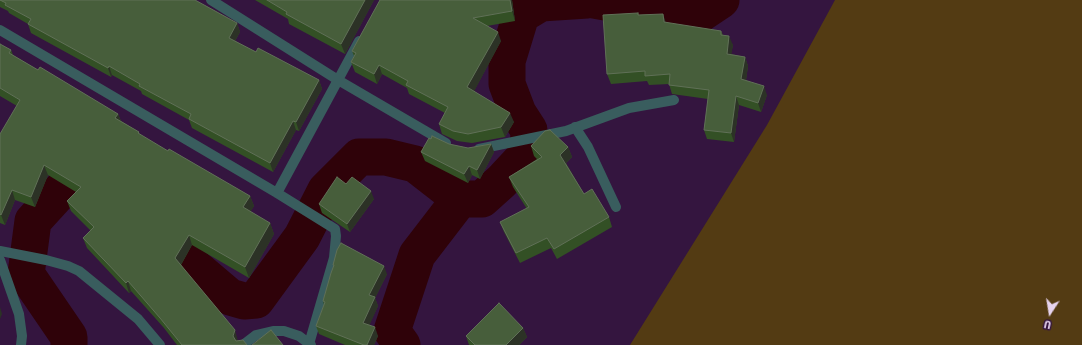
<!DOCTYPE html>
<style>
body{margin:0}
#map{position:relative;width:1082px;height:345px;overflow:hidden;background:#34153f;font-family:"Asap Condensed",sans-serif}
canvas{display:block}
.north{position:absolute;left:1030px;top:293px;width:40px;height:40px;-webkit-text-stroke:3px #34153f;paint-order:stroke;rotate:192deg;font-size:11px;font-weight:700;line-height:16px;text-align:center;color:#e6d3ee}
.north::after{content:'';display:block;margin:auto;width:14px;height:18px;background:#e6d3ee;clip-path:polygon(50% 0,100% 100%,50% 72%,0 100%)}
</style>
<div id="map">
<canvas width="1082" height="345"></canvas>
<div class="north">U</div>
</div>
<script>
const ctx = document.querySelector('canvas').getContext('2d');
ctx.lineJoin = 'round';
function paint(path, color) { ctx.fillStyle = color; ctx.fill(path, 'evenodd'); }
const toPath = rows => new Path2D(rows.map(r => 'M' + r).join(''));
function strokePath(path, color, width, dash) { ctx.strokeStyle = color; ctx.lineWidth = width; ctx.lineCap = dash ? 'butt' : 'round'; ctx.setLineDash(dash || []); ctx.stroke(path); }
paint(toPath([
 [835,0,1082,0,1082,345,630,345,767,125]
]), '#533b13');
strokePath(toPath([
 [594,0,633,7,700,14,721,0],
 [460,199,482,199,502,181,528,153,529,130,518,113,507,84,507,61,521,15,541,3,587,0],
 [145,225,230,297,244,301,256,300,302,237,326,190,359,157,386,157,415,164,460,199],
 [69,345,69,337,26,274,33,221,76,174,88,176,106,191],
 [402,345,392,331,417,255,460,199]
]), '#2f0209', 37);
strokePath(toPath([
 [211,0,338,80,277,193],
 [0,30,277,193,335,229,336,236,334,258,309,344],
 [359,41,338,80,446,143],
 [575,127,588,147,616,207],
 [479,149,566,131,629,108,674,100],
 [0,251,46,260,68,266,79,271,138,319,160,345],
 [0,260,19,314,22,336,21,345],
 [243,345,256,335,273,331,284,331,299,336,311,345]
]), '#395d5e', 10);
paint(toPath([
 [0,0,237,23,240,32,235,41,256,52,319,80,322,89,299,131,296,130,273,172,192,128,189,120,142,94,141,91,112,75,111,77,31,33,28,24,9,13,8,11,0,7],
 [255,0,374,0,345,54,289,24,288,19],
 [380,0,512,0,515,21,487,26,501,41,474,91,514,122,505,137,472,143,457,141,442,134,439,124,445,113,409,94,407,88,382,74,377,84,355,72,351,62,354,56,352,51],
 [638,13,639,15,666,23,721,31,723,35,733,45,731,54,745,57,748,66,746,80,767,95,761,112,739,105,734,142,707,139,704,130,708,99,672,94,669,84,649,85,647,81,611,84,607,74],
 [0,44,11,50,13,55,38,70,118,114,121,121,139,132,140,135,168,151,250,196,254,206,250,212,270,223,274,234,249,278,192,245,181,265,238,341,247,345,177,345,164,328,131,291,129,293,87,248,83,238,91,231,71,211,67,201,76,192,48,175,35,207,15,200,5,225,0,223,0,134,17,106,0,96],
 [431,139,449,144,468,148,491,144,494,152,480,179,472,175,468,183,425,161,421,152],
 [531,146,568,147,572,157,566,163,584,194,609,217,612,227,557,259,551,248,520,263,504,232,500,222,527,209,513,187,509,177,537,159,534,156],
 [346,184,374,199,350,232,322,213,319,204],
 [333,265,387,274,375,298,378,306,369,325,378,336,374,345,345,345,319,334,316,326,324,305,323,301,334,266],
 [523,328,527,337,519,345,469,345,466,336]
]), '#335025');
paint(toPath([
 [365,0,374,0,345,54,341,44],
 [510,0,512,0,515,21,512,11],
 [663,14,666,23,664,22],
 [237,23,240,32,232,46,229,38],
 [498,32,501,41,471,97,467,87],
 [729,36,733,45,730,63,727,54],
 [745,57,748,66,745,88,741,79],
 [379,65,382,74,377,84,374,74],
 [109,66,112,75,111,77,108,68],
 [319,80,322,89,299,131,296,122],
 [764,86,767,95,761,112,758,103],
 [736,96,739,105,734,142,731,133],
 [510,113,514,122,505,137,501,127],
 [118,114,122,124,115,118],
 [293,121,296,130,273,172,270,163],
 [491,144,494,152,480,179,477,170],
 [568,147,572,157,564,165,560,155],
 [44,165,48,175,35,207,31,197],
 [469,166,472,175,468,183,464,174],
 [12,190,15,200,5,225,1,215],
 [371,191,374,199,350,232,347,224],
 [250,196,254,206,247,218,243,207],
 [270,223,274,234,249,278,245,267],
 [189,235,192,245,179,268,175,258],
 [384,266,387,274,375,298,378,306,367,331,363,323,369,295],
 [128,281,131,291,129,293,126,283],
 [0,307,2,314,0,319],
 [375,327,378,336,374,345,367,345],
 [523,328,527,337,519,345,506,345],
 [235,330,238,341,237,345,233,336]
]), '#2c3226');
const building = toPath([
 [0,0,195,0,237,23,229,38,256,52,258,48,319,80,296,122,293,121,270,163,189,119,191,114,139,86,140,84,109,66,108,68,28,24,31,19,5,5,6,3,0,0],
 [267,0,365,0,341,44,286,14,287,12,267,0],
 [380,0,510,0,512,11,473,18,498,32,467,87,510,113,501,127,468,134,453,131,439,124,448,107,406,85,408,81,379,65,374,74,351,62,356,53,352,51,380,0],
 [638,13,638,15,663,14,664,22,721,31,721,35,729,36,727,54,745,57,741,79,764,86,758,103,736,96,731,133,704,130,709,90,669,85,670,74,645,76,645,71,607,74,603,15,638,13],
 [0,44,11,50,9,53,38,70,40,67,118,114,115,118,139,132,138,133,168,151,169,149,250,196,243,207,270,223,245,267,189,235,175,258,235,330,233,336,236,341,243,340,247,345,182,345,160,318,128,281,126,283,83,238,94,227,67,201,81,187,44,165,31,197,12,190,1,215,0,214,0,134,20,100,0,88,0,44],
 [550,130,568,147,560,155,584,194,592,189,609,217,554,249,547,238,516,253,500,222,529,207,509,177,542,157,531,146,545,131,550,130],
 [432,136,449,144,468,148,491,144,477,170,469,166,464,174,421,152,429,138,431,139,432,136],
 [337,177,346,184,352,177,371,191,347,224,319,204,337,177],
 [341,243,384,266,369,295,375,297,363,323,375,327,367,345,364,345,316,326,325,302,323,301,331,273,334,265,333,265,337,250,341,243],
 [499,303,523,328,506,345,475,345,466,336,499,303],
 [271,330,283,345,252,345,271,330]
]);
paint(building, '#475e3b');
strokePath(building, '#607057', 1);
</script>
